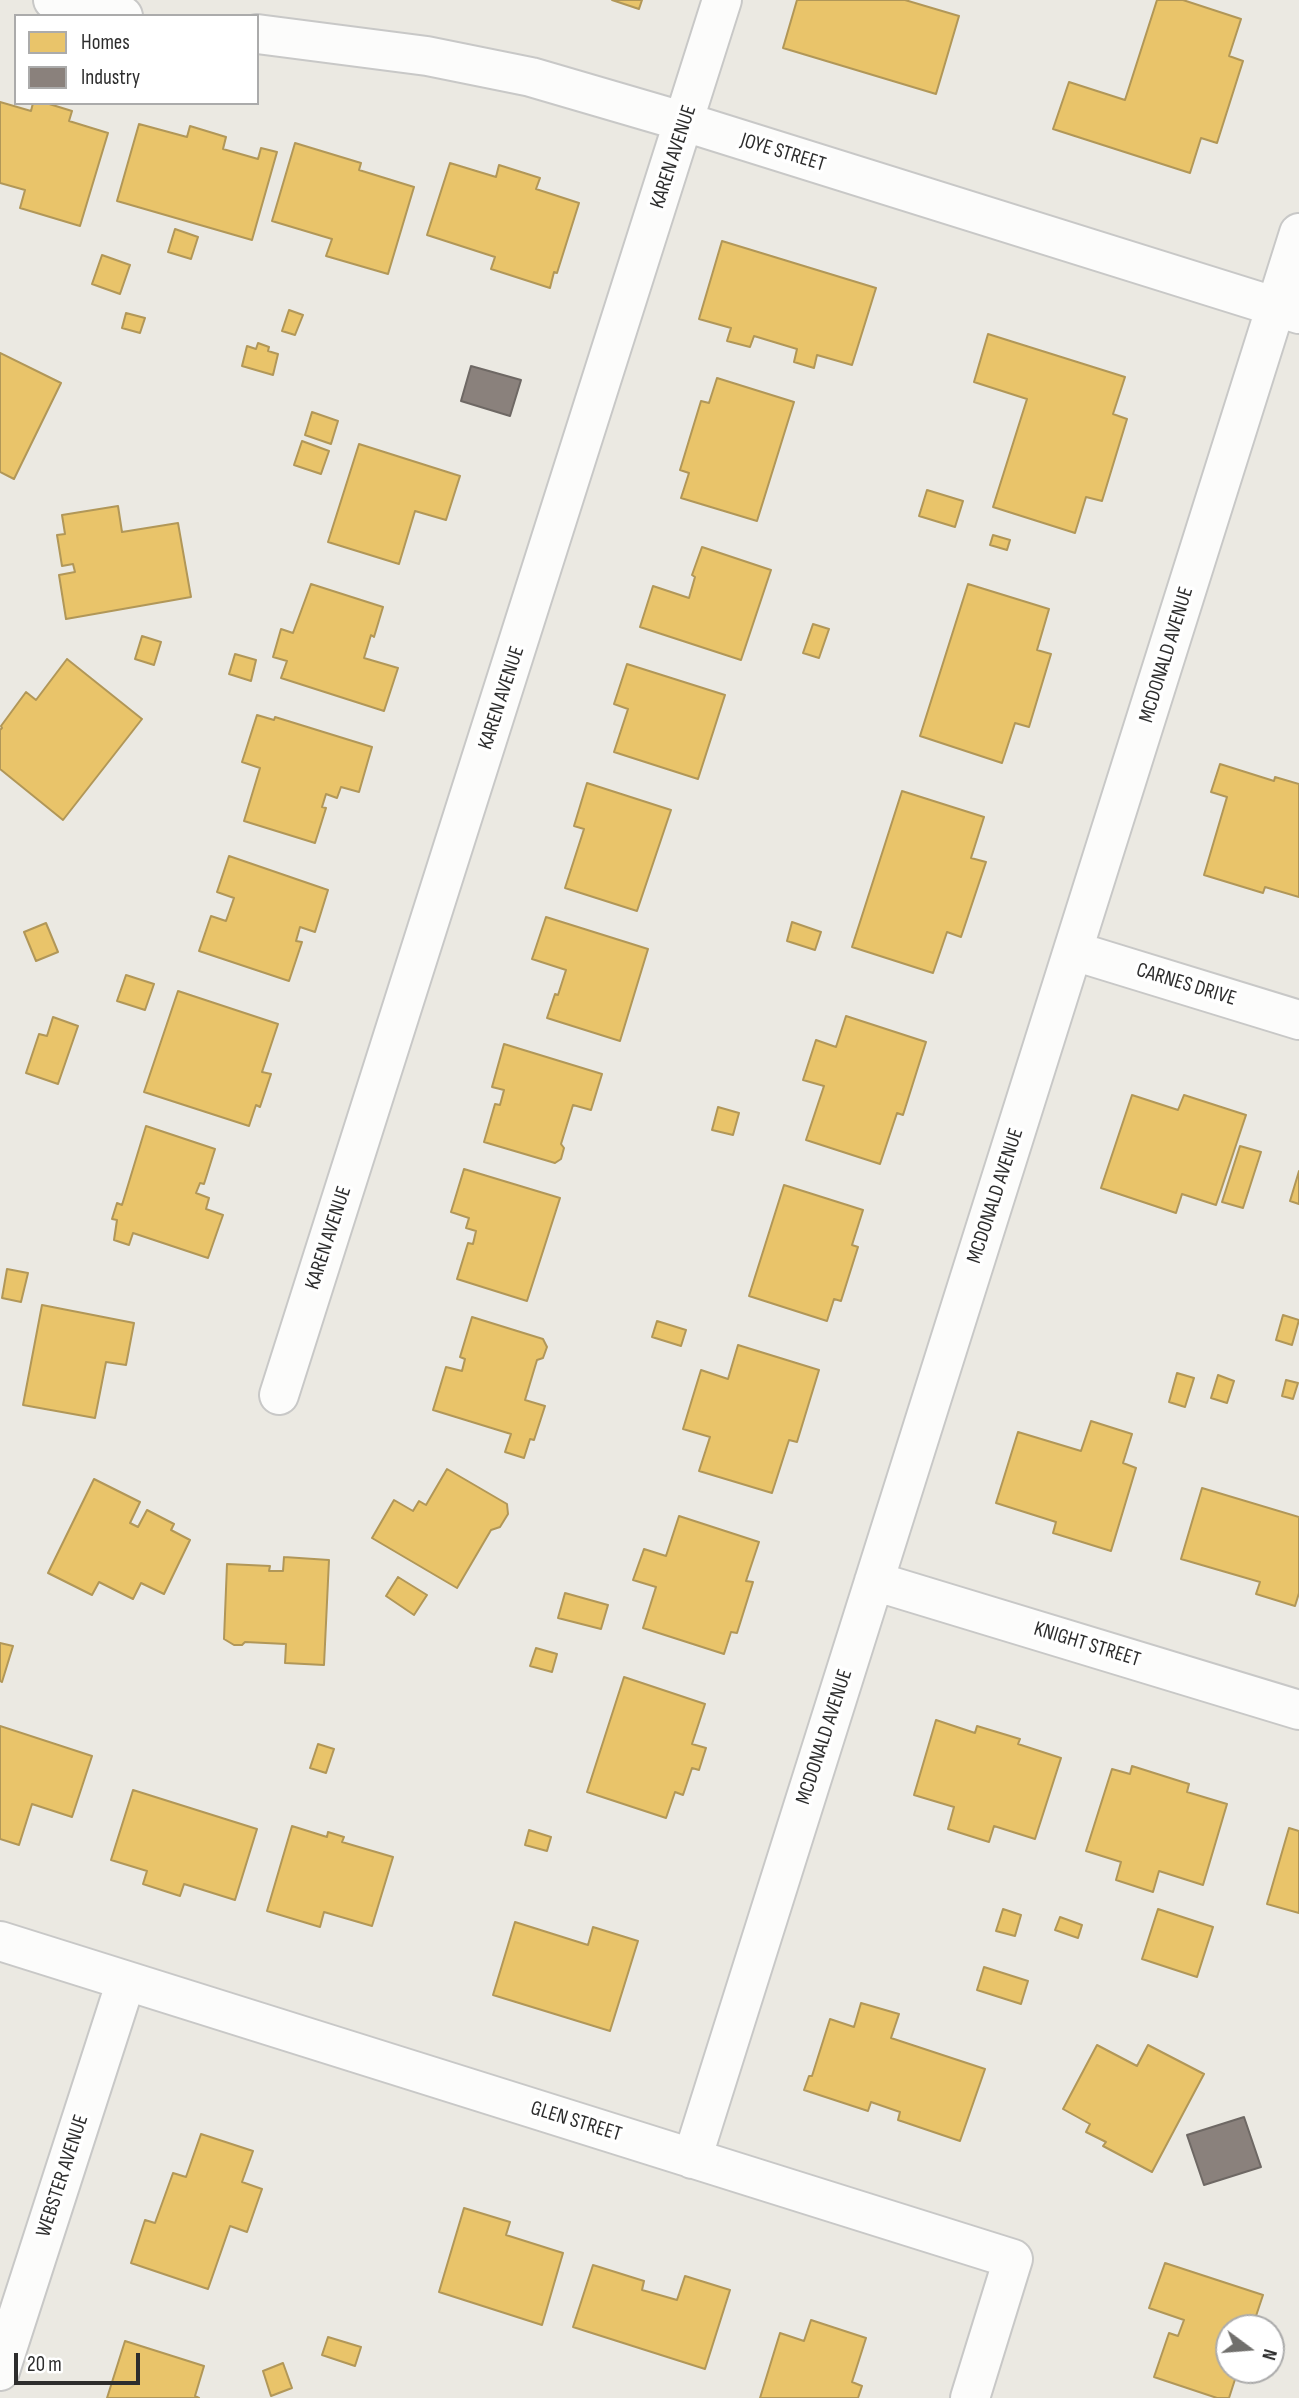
<!DOCTYPE html>
<style>
body{margin:0}
#map{position:relative;width:1299px;height:2398px;overflow:hidden;background:#ebe9e2;font-family:"Sofia Sans Condensed",sans-serif}
canvas{display:block}
.legend{position:absolute;left:14px;top:14px;width:245px;height:91px;box-sizing:border-box;background:#fff;border:2px solid #ababab;margin:0;padding:9px 12px;list-style:none;font-size:21px;color:#2d2d2d}
.legend li{display:flex;align-items:center;gap:14px;height:35px}
.legend b{width:35px;border:2px solid #ababab}
.north{position:absolute;left:1215px;top:2314px;width:70px;height:70px;box-sizing:border-box;background:#fff;border:2px solid #ababab;border-radius:50%;rotate:106deg;font-size:19px;font-weight:700;line-height:28px;text-align:center;color:#2d2d2d}
.north::after{content:'';display:block;margin:auto;width:24px;height:32px;background:#706f6c;clip-path:polygon(50% 0,100% 100%,50% 72%,0 100%)}
.scale{position:absolute;left:14px;top:2353px;width:126px;height:32px;box-sizing:border-box;border:4px solid #2d2d2d;border-top:0;padding-left:9px;font-size:21px;line-height:24px;white-space:nowrap;color:#2d2d2d;-webkit-text-stroke:5px #fff;paint-order:stroke}
</style>
<div id="map">
<canvas width="1299" height="2398"></canvas>
<ul class="legend">
<li><b style="height:19px;background:#e9c46a"></b>Homes</li>
<li><b style="height:19px;background:#8a817c"></b>Industry</li>
</ul>
<div class="north">N</div>
<div class="scale">20 m</div>
</div>
<script>
const ctx = document.querySelector('canvas').getContext('2d');
ctx.lineJoin = 'round';
function paint(path, color) { ctx.fillStyle = color; ctx.fill(path, 'evenodd'); }
const toPath = rows => new Path2D(rows.map(r => 'M' + r).join(''));
function strokePath(path, color, width, dash) { ctx.strokeStyle = color; ctx.lineWidth = width; ctx.lineCap = dash ? 'butt' : 'round'; ctx.setLineDash(dash || []); ctx.stroke(path); }
function drawText(font, color, halo, rows, align = 'center') {
  ctx.font = font + ' "Sofia Sans Condensed",sans-serif'; ctx.lineWidth = 7; ctx.setLineDash([]); ctx.textBaseline = 'middle'; ctx.strokeStyle = halo; ctx.fillStyle = color; for (const [text, x, y, turn = 0] of rows) {
    ctx.save(); ctx.translate(x, y); ctx.rotate((+turn || 0) * Math.PI / 180); ctx.textAlign = isNaN(turn) ? turn : align; if (halo) ctx.strokeText(text, 0, 0); ctx.fillText(text, 0, 0); ctx.restore();
  }
}
const homes = toPath([
 [612,0,642,0,639,9,612,0],
 [797,0,905,0,959,16,936,94,783,48,797,0],
 [1157,0,1183,0,1241,19,1229,56,1243,61,1217,143,1201,138,1190,173,1053,129,1069,82,1125,100,1157,0],
 [0,102,31,111,33,103,46,103,72,111,69,121,108,133,80,226,20,208,25,190,0,183,0,102],
 [139,124,187,137,190,126,226,137,223,149,258,159,261,148,277,152,252,240,117,201,139,124],
 [295,143,361,163,359,170,414,187,388,274,326,256,332,239,272,221,295,143],
 [450,163,496,177,499,165,540,178,536,189,579,203,557,273,554,272,550,288,491,269,495,257,427,235,450,163],
 [175,229,198,237,191,259,168,252,175,229],
 [722,241,876,288,852,365,817,355,814,368,794,362,797,349,754,336,750,347,727,341,731,328,699,319,722,241],
 [102,255,130,265,120,294,92,284,102,255],
 [289,310,303,315,295,335,282,331,289,310],
 [126,313,145,318,140,333,122,328,126,313],
 [988,334,1125,377,1113,414,1127,419,1102,501,1086,497,1075,533,993,507,1027,399,974,382,988,334],
 [258,343,269,347,268,351,278,354,273,375,242,366,247,346,256,349,258,343],
 [0,353,61,383,14,479,0,472,0,353],
 [717,378,794,402,757,521,681,498,689,473,680,470,701,401,709,403,717,378],
 [312,412,338,421,331,444,305,435,312,412],
 [302,441,329,451,321,474,294,465,302,441],
 [359,444,460,476,446,520,415,511,399,564,328,542,359,444],
 [927,490,963,501,955,527,919,516,927,490],
 [118,506,122,532,178,523,191,597,66,619,59,575,75,572,73,564,62,566,57,535,65,534,62,515,118,506],
 [993,535,1010,540,1007,550,990,545,993,535],
 [702,547,771,570,741,660,640,627,653,586,689,598,695,577,692,575,702,547],
 [311,584,383,607,374,637,371,635,364,658,398,668,384,711,281,678,287,661,273,657,281,629,293,633,311,584],
 [968,584,1049,609,1037,650,1051,654,1029,727,1015,723,1002,763,920,736,968,584],
 [813,624,829,629,819,658,803,653,813,624],
 [142,636,161,642,154,665,135,659,142,636],
 [235,654,256,660,251,681,229,674,235,654],
 [67,659,142,719,63,820,0,769,0,730,2,728,1,726,26,692,36,700,67,659],
 [627,664,725,695,698,779,614,752,628,709,614,704,627,664],
 [257,715,274,720,275,717,372,747,359,792,341,787,337,798,326,794,322,807,326,808,315,843,244,821,260,768,242,762,257,715],
 [1220,764,1274,781,1275,777,1299,784,1299,897,1265,887,1263,893,1204,875,1227,797,1211,792,1220,764],
 [587,783,671,810,637,911,565,888,584,829,574,826,587,783],
 [902,791,984,817,971,858,986,862,961,937,947,932,933,973,852,947,902,791],
 [229,856,328,890,315,932,300,927,296,941,302,942,289,981,199,951,211,916,226,921,234,898,217,892,229,856],
 [546,917,648,949,620,1041,547,1018,555,994,558,995,566,970,532,959,546,917],
 [792,922,821,932,815,950,787,941,792,922],
 [46,923,58,952,36,961,24,932,46,923],
 [126,975,154,984,145,1010,117,1001,126,975],
 [178,991,278,1024,262,1072,271,1074,260,1107,256,1105,249,1126,144,1092,178,991],
 [846,1016,926,1042,903,1115,897,1113,880,1164,806,1140,824,1086,803,1080,816,1040,836,1047,846,1016],
 [53,1017,78,1026,58,1084,26,1073,39,1034,47,1036,53,1017],
 [504,1044,602,1074,591,1110,573,1105,561,1144,564,1148,561,1159,555,1163,484,1142,495,1104,500,1105,504,1090,492,1087,504,1044],
 [1132,1095,1178,1110,1184,1095,1246,1115,1216,1205,1182,1194,1176,1213,1101,1188,1132,1095],
 [718,1107,739,1113,733,1135,712,1130,718,1107],
 [146,1126,215,1149,204,1184,200,1183,196,1193,209,1198,206,1209,223,1215,208,1258,133,1233,129,1245,114,1240,117,1220,112,1219,117,1203,122,1205,146,1126],
 [1240,1146,1261,1152,1243,1208,1222,1202,1240,1146],
 [464,1169,560,1198,527,1301,457,1279,468,1243,473,1244,476,1231,466,1228,469,1218,451,1212,464,1169],
 [1299,1171,1299,1204,1290,1201,1299,1171],
 [784,1185,863,1210,852,1245,858,1247,841,1301,834,1299,827,1321,749,1296,784,1185],
 [7,1269,28,1273,21,1302,2,1298,7,1269],
 [42,1305,134,1323,126,1365,106,1362,95,1418,23,1405,42,1305],
 [1283,1315,1299,1320,1292,1345,1276,1340,1283,1315],
 [472,1317,543,1339,547,1347,543,1358,537,1360,525,1400,545,1406,534,1440,530,1439,524,1458,505,1452,511,1434,433,1410,446,1367,462,1371,465,1359,460,1357,472,1317],
 [657,1321,686,1330,681,1346,652,1337,657,1321],
 [738,1345,819,1370,797,1442,789,1440,772,1493,699,1471,710,1437,683,1429,701,1370,728,1379,738,1345],
 [1177,1373,1194,1378,1185,1407,1169,1402,1177,1373],
 [1218,1375,1234,1381,1227,1403,1211,1398,1218,1375],
 [1286,1380,1298,1383,1293,1399,1282,1396,1286,1380],
 [1091,1421,1132,1434,1123,1463,1136,1468,1111,1551,1053,1533,1056,1522,996,1503,1018,1432,1081,1451,1091,1421],
 [447,1469,507,1504,508,1514,500,1527,491,1530,457,1588,372,1538,394,1500,413,1511,419,1501,426,1505,447,1469],
 [94,1479,140,1502,130,1523,138,1527,147,1510,174,1524,171,1530,190,1540,164,1594,141,1583,133,1599,99,1582,92,1595,48,1573,94,1479],
 [1202,1488,1299,1517,1299,1593,1295,1606,1256,1594,1260,1582,1181,1559,1202,1488],
 [679,1516,759,1542,746,1581,753,1582,737,1633,731,1632,724,1654,643,1628,656,1587,633,1580,644,1549,666,1556,679,1516],
 [284,1557,329,1560,324,1665,285,1663,286,1644,245,1642,242,1645,234,1645,224,1639,227,1564,270,1566,269,1571,283,1571,284,1557],
 [398,1577,427,1595,414,1615,386,1596,398,1577],
 [565,1593,608,1605,601,1629,558,1618,565,1593],
 [0,1643,13,1646,2,1682,0,1681,0,1643],
 [536,1648,557,1654,552,1672,530,1666,536,1648],
 [624,1677,705,1704,692,1744,706,1748,699,1770,692,1768,683,1795,675,1792,666,1818,587,1792,624,1677],
 [936,1720,975,1733,977,1726,1020,1739,1018,1744,1061,1758,1035,1839,994,1826,989,1842,948,1829,954,1807,914,1795,936,1720],
 [0,1726,92,1756,72,1817,32,1804,19,1845,0,1839,0,1726],
 [318,1744,334,1749,326,1773,310,1768,318,1744],
 [1132,1766,1189,1784,1187,1792,1227,1804,1203,1885,1159,1871,1153,1892,1116,1880,1121,1862,1086,1851,1112,1769,1130,1774,1132,1766],
 [133,1790,257,1829,235,1900,184,1884,180,1896,143,1884,147,1871,111,1860,133,1790],
 [292,1826,327,1837,328,1832,344,1837,342,1842,393,1857,372,1926,324,1912,320,1927,267,1911,292,1826],
 [1289,1828,1299,1831,1299,1913,1267,1904,1289,1828],
 [529,1830,551,1837,547,1851,525,1845,529,1830],
 [1003,1909,1021,1915,1015,1936,996,1931,1003,1909],
 [1158,1909,1213,1927,1197,1977,1142,1959,1158,1909],
 [1060,1917,1082,1925,1078,1938,1055,1930,1060,1917],
 [515,1922,588,1945,593,1927,638,1941,610,2031,493,1995,515,1922],
 [984,1967,1028,1981,1021,2004,977,1990,984,1967],
 [861,2003,899,2014,891,2038,985,2069,960,2141,898,2120,900,2112,871,2102,868,2111,804,2090,809,2076,812,2076,830,2019,854,2027,861,2003],
 [1097,2045,1137,2066,1148,2045,1204,2074,1152,2172,1103,2146,1106,2142,1086,2132,1090,2124,1063,2109,1097,2045],
 [201,2134,253,2151,242,2182,262,2189,247,2232,230,2226,208,2289,131,2263,145,2220,155,2223,173,2173,186,2177,201,2134],
 [464,2208,510,2222,506,2235,563,2253,542,2325,439,2292,464,2208],
 [1165,2263,1263,2295,1252,2328,1229,2328,1229,2370,1238,2370,1229,2398,1217,2398,1154,2377,1169,2333,1178,2336,1184,2320,1149,2308,1165,2263],
 [593,2265,644,2281,642,2290,677,2300,685,2276,730,2290,705,2369,573,2327,593,2265],
 [811,2320,866,2338,852,2382,862,2386,858,2398,760,2398,780,2333,804,2341,811,2320],
 [328,2337,361,2347,355,2366,322,2355,328,2337],
 [125,2341,204,2366,195,2396,199,2398,107,2398,125,2341],
 [283,2363,292,2388,271,2396,263,2371,283,2363]
]);
paint(homes, '#e9c46a');
strokePath(homes, '#b19758', 2);
const industry = toPath([
 [471,366,521,380,510,416,461,401,471,366],
 [1244,2117,1261,2167,1204,2185,1187,2135,1244,2117]
]);
paint(industry, '#8a817c');
strokePath(industry, '#6e6864', 2);
const minor = toPath([
 [53,0,123,16],
 [257,34,427,56,531,77,685,122,1299,314],
 [1074,951,1299,1020],
 [279,1395,722,0],
 [874,1581,1299,1710],
 [0,1941,1013,2259,970,2398],
 [692,2159,1299,233],
 [0,2371,126,1981]
]);
strokePath(minor, '#c8c8c7', 42);
strokePath(minor, '#fcfcfb', 38);
drawText('21px', '#2d2d2d', '#fff', [
 ["JOYE STREET",783,153,17],
 ["KAREN AVENUE",674,157,-72],
 ["MCDONALD AVENUE",1167,655,-73],
 ["KAREN AVENUE",502,698,-72],
 ["CARNES DRIVE",1186,985,17],
 ["MCDONALD AVENUE",996,1196,-72],
 ["KAREN AVENUE",329,1238,-72],
 ["KNIGHT STREET",1087,1645,17],
 ["MCDONALD AVENUE",825,1737,-72],
 ["GLEN STREET",576,2122,17],
 ["WEBSTER AVENUE",63,2176,-72]
]);
</script>
